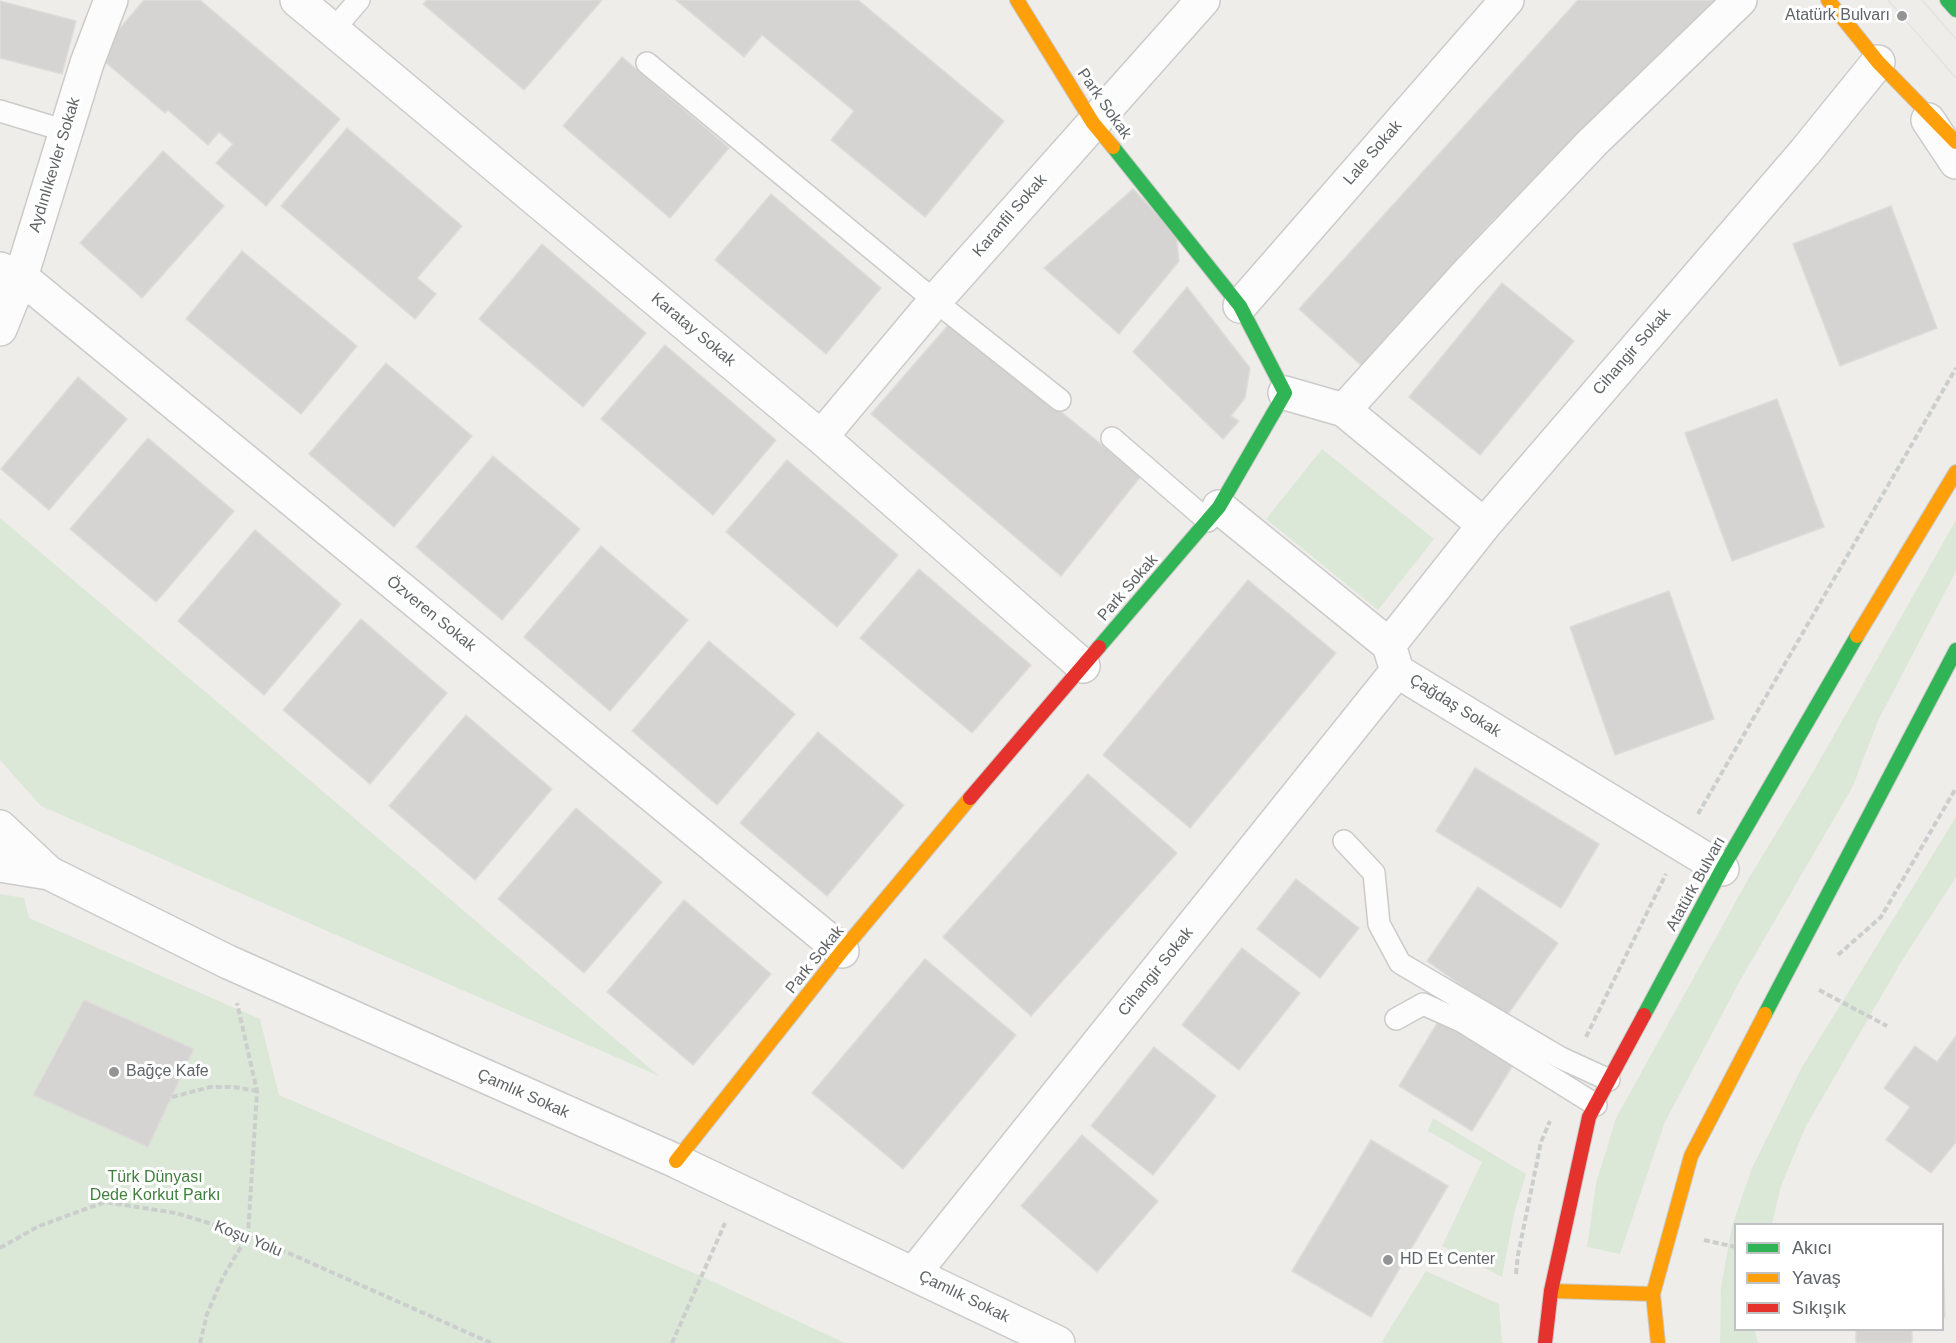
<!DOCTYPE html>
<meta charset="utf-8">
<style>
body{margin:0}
#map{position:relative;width:1956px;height:1343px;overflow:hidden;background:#efedea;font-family:Arial,sans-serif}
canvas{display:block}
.legend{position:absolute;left:1734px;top:1223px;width:210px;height:108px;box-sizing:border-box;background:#fff;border:2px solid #bfc1c2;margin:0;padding:8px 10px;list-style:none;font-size:18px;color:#606467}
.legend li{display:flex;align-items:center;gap:12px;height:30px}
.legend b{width:30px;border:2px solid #bfc1c2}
</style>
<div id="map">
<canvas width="1956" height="1343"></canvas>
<ul class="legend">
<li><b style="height:8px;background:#30b455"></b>Akıcı</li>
<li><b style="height:8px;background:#ff9f0a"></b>Yavaş</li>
<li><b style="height:8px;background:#e5322d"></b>Sıkışık</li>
</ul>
</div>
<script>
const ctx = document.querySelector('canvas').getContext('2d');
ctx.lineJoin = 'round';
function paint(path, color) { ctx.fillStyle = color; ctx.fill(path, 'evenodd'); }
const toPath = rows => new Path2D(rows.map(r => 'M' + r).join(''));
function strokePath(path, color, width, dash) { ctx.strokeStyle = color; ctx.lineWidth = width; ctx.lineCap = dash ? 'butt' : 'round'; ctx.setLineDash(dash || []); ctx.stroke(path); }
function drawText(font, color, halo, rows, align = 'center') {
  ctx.font = font + ' Arial,sans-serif'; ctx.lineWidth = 6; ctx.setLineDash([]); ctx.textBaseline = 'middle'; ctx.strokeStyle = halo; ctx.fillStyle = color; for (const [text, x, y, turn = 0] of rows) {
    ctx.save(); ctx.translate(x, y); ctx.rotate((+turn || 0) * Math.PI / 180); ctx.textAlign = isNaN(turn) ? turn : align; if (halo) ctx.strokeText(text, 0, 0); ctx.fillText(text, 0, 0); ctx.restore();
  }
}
paint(toPath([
 [1322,449,1434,539,1378,610,1266,519],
 [0,518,659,1076,41,806,0,760],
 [1956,520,1956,571,1878,721,1853,786,1741,979,1665,1122,1620,1254,1587,1247,1596,1183,1616,1118,1746,883,1813,772],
 [1956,817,1956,877,1900,964,1806,1126,1781,1186,1772,1224,1736,1224,1736,1330,1755,1330,1758,1343,1720,1343,1721,1287,1732,1226,1752,1168,1802,1067],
 [0,894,24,898,29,918,260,1019,279,1095,703,1277,845,1343,0,1343],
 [1433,1118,1526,1174,1515,1210,1502,1277,1442,1246,1482,1162,1428,1131],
 [1426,1271,1499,1304,1502,1343,1381,1343]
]), '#dbe8d7');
const building = toPath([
 [144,0,200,0,340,119,266,206,216,163,233,144,219,132,208,145,168,110,165,113,97,55,144,0],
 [427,0,602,0,524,90,423,4,427,0],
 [676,0,858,0,1004,121,925,217,831,140,854,111,762,35,744,57,676,0],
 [1578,0,1722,0,1500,221,1496,217,1362,366,1299,309,1578,0],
 [0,1,76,21,62,74,0,58,0,1],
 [622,57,729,148,670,218,563,126,622,57],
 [347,128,462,226,417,278,436,294,415,319,281,206,347,128],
 [163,151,224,206,142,298,80,243,163,151],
 [1133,189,1176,234,1179,261,1119,334,1044,268,1133,189],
 [771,194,881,288,826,354,715,260,771,194],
 [1891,206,1937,328,1840,366,1793,244,1891,206],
 [542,244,646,333,583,407,479,319,542,244],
 [242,251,357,346,301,414,186,319,242,251],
 [1502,283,1574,341,1480,455,1409,397,1502,283],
 [1187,287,1250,368,1245,398,1231,416,1239,421,1223,439,1133,352,1187,287],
 [950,323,1141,476,1061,576,871,414,950,323],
 [665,345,776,440,713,515,601,419,665,345],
 [386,363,472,436,394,527,309,454,386,363],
 [78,377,127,419,49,510,1,469,78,377],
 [1777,399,1824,527,1732,561,1685,433,1777,399],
 [148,438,234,511,156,602,70,529,148,438],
 [493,456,580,529,502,620,416,547,493,456],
 [787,460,898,555,837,627,726,532,787,460],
 [255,530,341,604,264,695,178,621,255,530],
 [601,546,688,620,610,711,524,637,601,546],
 [919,569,1031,665,972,733,860,638,919,569],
 [1248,580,1336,653,1190,828,1103,755,1248,580],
 [1669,591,1714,719,1615,755,1570,627,1669,591],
 [361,619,447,693,370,784,283,710,361,619],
 [709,641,795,714,717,805,632,731,709,641],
 [466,715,552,789,475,880,389,806,466,715],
 [818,732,904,805,827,896,740,823,818,732],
 [1475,768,1599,844,1561,908,1436,831,1475,768],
 [1088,774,1177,853,1031,1016,943,937,1088,774],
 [576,808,662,882,584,973,498,899,576,808],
 [1296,879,1359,928,1320,978,1257,929,1296,879],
 [1478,887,1558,943,1506,1017,1427,961,1478,887],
 [684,900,771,974,693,1065,607,992,684,900],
 [1242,948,1300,993,1239,1070,1182,1025,1242,948],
 [925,959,1016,1035,903,1169,812,1093,925,959],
 [84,1000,194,1049,148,1147,33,1095,84,1000],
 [1441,1017,1515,1062,1472,1131,1399,1086,1441,1017],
 [1956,1036,1956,1142,1931,1173,1886,1140,1910,1107,1884,1088,1915,1046,1937,1062,1956,1036],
 [1154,1047,1216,1096,1153,1175,1091,1126,1154,1047],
 [1082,1135,1158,1201,1097,1272,1021,1206,1082,1135],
 [1371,1140,1448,1186,1371,1317,1292,1271,1371,1140],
 [1943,1255,1945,1317,1942,1317,1942,1256,1943,1255],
 [1856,1330,1912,1330,1912,1343,1856,1343,1856,1330]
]);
paint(building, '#d6d4d3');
strokePath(building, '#dedcd9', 1.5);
const lane = toPath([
 [333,30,359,0],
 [647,63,935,301,1060,400],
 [0,111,66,131],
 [1112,438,1208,521],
 [1344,841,1374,873,1379,924,1400,963,1561,1058,1609,1080],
 [1396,1019,1423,1004,1463,1022,1596,1105]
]);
const street = toPath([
 [297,0,821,437,1083,666],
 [1928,120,1956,162],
 [0,269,21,277,842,951],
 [1240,306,1507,0],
 [0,329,21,277,87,63,111,0],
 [1285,393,1344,410,1467,274,1593,142,1740,0],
 [1344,410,1484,525],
 [821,437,935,301,1203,0],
 [1219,507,1389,645,1397,671,1722,869],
 [1389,645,1484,525,1805,152,1878,62],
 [0,827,49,873,228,962,676,1161,1058,1343],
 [0,865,49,873],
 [914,1273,1397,671]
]);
const fast = toPath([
 [1947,0,1956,10],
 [1099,647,1219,507,1285,393,1240,306,1113,147],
 [1765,1014,1956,650],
 [1644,1015,1722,869,1857,636]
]);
const slow = toPath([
 [1017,0,1093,123,1113,147],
 [1828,0,1878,62,1956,142],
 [1857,636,1956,472],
 [676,1161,842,951,970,798],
 [1551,1291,1653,1294],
 [1658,1343,1653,1294,1691,1156,1765,1014]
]);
const jam = toPath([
 [970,798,1099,647],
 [1545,1343,1551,1291,1589,1117,1644,1015]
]);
strokePath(lane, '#cbcbca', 24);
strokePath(street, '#cbcbca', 36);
strokePath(fast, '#cbcbca', 16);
strokePath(slow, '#cbcbca', 16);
strokePath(jam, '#cbcbca', 16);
strokePath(toPath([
 [1698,814,1956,368],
 [1838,955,1881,917,1956,788],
 [1819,990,1887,1026],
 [1586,1037,1666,874],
 [172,1097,210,1087,234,1087,257,1091],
 [1704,1240,1736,1247],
 [0,1248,39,1226,105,1202,176,1213,248,1235,491,1343],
 [1516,1274,1518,1255,1541,1142,1550,1121],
 [200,1343,207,1314,223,1277,248,1235,257,1091,237,1003],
 [672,1343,725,1223]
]), '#cbcecd', 4, [6, 3]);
strokePath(lane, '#fdfcfc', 21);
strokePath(street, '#fdfcfc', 33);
strokePath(fast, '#30b455', 14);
strokePath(slow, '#ff9f0a', 14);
strokePath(jam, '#e5322d', 14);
strokePath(toPath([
 [1888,0,1956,78],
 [1922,0,1956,39]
]), '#e3e3e2', 1.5);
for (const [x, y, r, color] of [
 [1902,16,6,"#929495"],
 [114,1072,6,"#929495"],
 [1388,1260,6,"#929495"]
]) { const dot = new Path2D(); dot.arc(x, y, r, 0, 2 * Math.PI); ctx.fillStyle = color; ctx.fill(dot); strokePath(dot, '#fff', 2); }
drawText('16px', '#606467', '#fff', [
 ["Atatürk Bulvarı",1890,16,"right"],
 ["Bağçe Kafe",126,1072],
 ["HD Et Center",1400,1260]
], 'left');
drawText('16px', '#606467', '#fff', [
 ["Park Sokak",1104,104,55],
 ["Lale Sokak",1373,153,-49],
 ["Aydınlıkevler Sokak",55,165,-73],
 ["Karanfil Sokak",1010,216,-49],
 ["Karatay Sokak",693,330,40],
 ["Cihangir Sokak",1632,352,-49],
 ["Park Sokak",1128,588,-49],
 ["Özveren Sokak",431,614,39],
 ["Çağdaş Sokak",1455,706,32],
 ["Atatürk Bulvarı",1696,884,-61],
 ["Park Sokak",815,960,-51],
 ["Cihangir Sokak",1156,972,-51],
 ["Çamlık Sokak",523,1094,24],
 ["Koşu Yolu",248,1239,22],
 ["Çamlık Sokak",964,1297,26]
]);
drawText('16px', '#407f3e', '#fff', [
 ["Türk Dünyası",155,1178],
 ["Dede Korkut Parkı",155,1196]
]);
</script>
